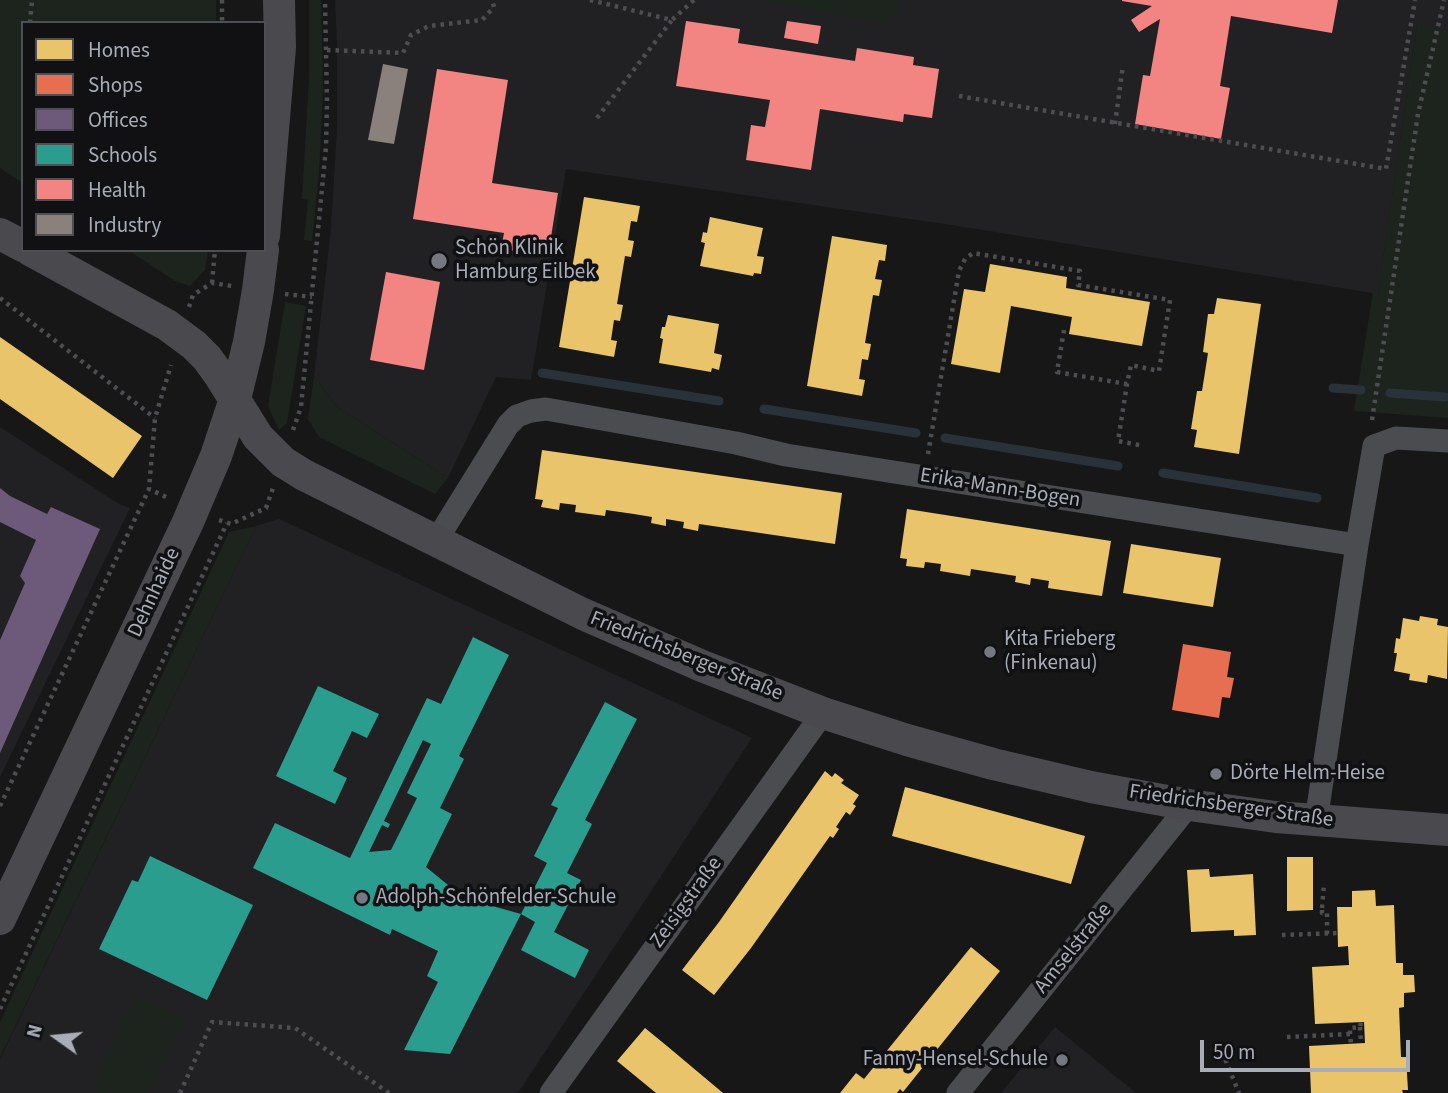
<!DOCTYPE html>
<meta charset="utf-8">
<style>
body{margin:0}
#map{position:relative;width:1448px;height:1093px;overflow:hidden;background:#171717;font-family:"Source Sans 3",sans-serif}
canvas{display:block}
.legend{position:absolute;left:21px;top:21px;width:245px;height:231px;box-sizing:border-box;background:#111113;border:2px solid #4d4f55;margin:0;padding:9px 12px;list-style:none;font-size:21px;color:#a8adb8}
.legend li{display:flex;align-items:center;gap:14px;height:35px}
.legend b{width:35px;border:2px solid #4d4f55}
.north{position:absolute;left:21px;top:1002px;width:70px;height:70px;-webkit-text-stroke:5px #111113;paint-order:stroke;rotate:285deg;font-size:19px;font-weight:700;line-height:28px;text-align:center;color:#a8adb8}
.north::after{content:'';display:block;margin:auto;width:24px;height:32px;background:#a8adb8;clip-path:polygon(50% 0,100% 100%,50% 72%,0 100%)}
.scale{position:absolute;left:1200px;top:1040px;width:210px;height:32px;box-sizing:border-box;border:4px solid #a8adb8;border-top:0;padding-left:9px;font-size:21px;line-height:24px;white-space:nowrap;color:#a8adb8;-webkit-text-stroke:5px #111113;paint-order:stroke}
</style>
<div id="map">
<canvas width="1448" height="1093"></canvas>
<ul class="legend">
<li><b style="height:19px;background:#e9c46a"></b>Homes</li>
<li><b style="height:19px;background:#e76f51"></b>Shops</li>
<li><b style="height:19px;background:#6d597a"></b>Offices</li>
<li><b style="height:19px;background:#2a9d8f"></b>Schools</li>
<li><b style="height:19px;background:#f28482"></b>Health</li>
<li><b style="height:19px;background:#8a817c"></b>Industry</li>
</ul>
<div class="north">N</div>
<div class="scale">50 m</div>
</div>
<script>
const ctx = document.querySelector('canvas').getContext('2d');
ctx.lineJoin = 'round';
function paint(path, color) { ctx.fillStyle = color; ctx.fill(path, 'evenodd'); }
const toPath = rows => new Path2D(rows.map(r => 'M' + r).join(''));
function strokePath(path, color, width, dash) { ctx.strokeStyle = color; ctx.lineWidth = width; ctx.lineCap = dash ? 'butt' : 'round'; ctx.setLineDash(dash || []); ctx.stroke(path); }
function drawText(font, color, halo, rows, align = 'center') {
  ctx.font = font + ' "Source Sans 3",sans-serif'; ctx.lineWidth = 7; ctx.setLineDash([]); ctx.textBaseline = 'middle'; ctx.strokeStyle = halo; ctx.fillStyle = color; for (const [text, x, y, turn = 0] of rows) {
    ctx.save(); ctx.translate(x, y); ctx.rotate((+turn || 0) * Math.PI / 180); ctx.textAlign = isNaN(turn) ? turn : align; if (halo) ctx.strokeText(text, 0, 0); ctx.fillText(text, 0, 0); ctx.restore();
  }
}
paint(toPath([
 [335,0,1448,0,1448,31,1417,25,1378,294,958,226,566,169,531,380,496,377,448,478,337,407,314,376,331,229,337,128,337,43],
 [0,427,119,504,130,508,0,777],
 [279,519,752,738,518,1093,0,1093,0,1059,256,526],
 [1055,1027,1136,1093,1001,1093]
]), '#212123');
paint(toPath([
 [0,0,216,0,216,23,23,23,23,183,0,168],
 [309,0,321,0,323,90,319,173,312,241,304,240,308,200,302,199,309,78],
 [761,0,900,0,896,15,885,24],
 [1417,24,1448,31,1448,418,1354,411,1373,292,1378,293],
 [128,250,208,250,205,270,190,286,175,281],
 [285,302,306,306,287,423,279,430,268,406],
 [314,376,337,407,448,478,435,494,319,437,308,419],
 [256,526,0,1058,0,1022,229,532],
 [136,995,183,1018,147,1093,102,1093,92,1088]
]), '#1d241e');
paint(toPath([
 [584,197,640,206,637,222,631,221,628,240,634,241,631,257,625,256,617,304,623,305,620,321,614,320,611,340,617,341,614,357,559,347],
 [710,217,763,228,757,256,764,257,761,274,754,273,753,276,700,266,705,243,701,242,703,232,707,233],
 [832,236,887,245,885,261,879,260,875,279,882,280,879,296,873,295,865,343,871,344,868,360,862,359,859,379,865,380,862,396,807,386],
 [990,264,1067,277,1066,288,1150,302,1142,346,1069,334,1072,317,1011,306,1000,373,951,364,964,289,985,292],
 [1217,298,1261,304,1239,454,1194,447,1197,430,1191,429,1197,391,1202,391,1208,353,1203,352,1208,314,1214,314],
 [668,315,719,324,714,353,722,355,719,370,712,368,711,372,659,363,663,339,660,338,662,327,665,327],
 [0,337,142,436,113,478,0,399],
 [542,450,842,493,835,544,699,524,698,531,683,528,684,522,666,519,666,526,651,523,652,517,634,514,606,510,605,516,575,512,576,505,560,503,559,510,541,507,543,500,535,499],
 [907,509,1111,541,1102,596,1048,588,1049,581,1031,578,1030,585,1015,582,1016,576,971,569,970,576,940,571,941,564,925,562,924,568,906,566,907,559,900,558],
 [1131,544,1221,558,1213,607,1123,593],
 [1420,616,1438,619,1437,625,1448,627,1447,679,1428,675,1427,683,1409,680,1410,674,1394,671,1397,653,1394,653,1395,646,1396,638,1400,639,1403,618,1419,621],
 [825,771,832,777,835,773,844,780,841,783,859,795,853,804,856,806,850,815,846,812,836,827,839,829,833,838,830,836,751,948,714,995,682,970,719,922],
 [905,787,1085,836,1071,884,892,836],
 [1287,857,1313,857,1313,910,1287,911],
 [1209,869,1210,877,1253,874,1256,935,1234,936,1234,930,1191,932,1187,870],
 [1375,890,1376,906,1394,905,1396,963,1403,963,1403,975,1414,975,1415,992,1404,993,1404,1007,1399,1008,1401,1057,1406,1057,1408,1090,1402,1090,1403,1093,1311,1093,1309,1046,1365,1043,1364,1022,1315,1024,1312,967,1349,965,1348,946,1338,947,1337,907,1352,907,1352,891],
 [971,947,1000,971,903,1092,900,1089,897,1093,840,1093,856,1073,864,1079],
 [645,1028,667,1046,723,1093,656,1093,617,1061]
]), '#e9c46a');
paint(toPath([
 [1183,644,1231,652,1227,677,1234,678,1230,698,1222,697,1219,718,1172,710]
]), '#e76f51');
paint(toPath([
 [0,488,10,496,47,514,51,507,100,529,0,753,0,640,25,583,20,576,36,540,0,522]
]), '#6d597a');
paint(toPath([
 [473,637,509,655,459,756,464,759,440,808,452,814,426,867,464,898,521,914,450,1054,404,1050,438,982,427,976,438,951,392,929,390,935,253,868,275,823,350,858,427,698,441,704],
 [423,740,431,744,407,793,417,798,391,850,369,852,382,825,388,828,390,824,384,821],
 [318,686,379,714,367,738,352,731,333,771,347,778,335,804,276,776],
 [605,702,637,719,585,820,592,824,567,873,581,880,554,932,589,950,575,978,521,950,535,922,521,914,547,863,534,856,558,808,551,805],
 [150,856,253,905,207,1000,99,949,132,880,138,882]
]), '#2a9d8f');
paint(toPath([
 [1122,0,1338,0,1332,33,1231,16,1220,86,1230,88,1221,139,1135,124,1143,75,1150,76,1160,19,1139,32,1131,20,1152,6,1122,1],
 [686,21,740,29,738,43,855,61,857,48,914,57,913,65,939,69,932,118,904,114,903,122,820,109,811,170,746,160,751,125,765,127,770,100,676,86],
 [787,21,821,26,818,44,784,38],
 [437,69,508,80,492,183,558,193,548,256,501,249,504,233,413,219],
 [386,272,440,282,424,370,370,360]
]), '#f28482');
paint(toPath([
 [383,64,408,69,394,144,368,140]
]), '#8a817c');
strokePath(toPath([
 [542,373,719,401],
 [1333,388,1361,390],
 [1390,393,1445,397],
 [764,409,916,433],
 [945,438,1118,466],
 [1163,473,1317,498]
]), '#2a3239', 9);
strokePath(toPath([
 [222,0,222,23],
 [590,0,672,20,694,0],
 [30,23,32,0],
 [327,50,403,53,411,35,429,26,482,20,494,7,492,0],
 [959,96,1386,169,1415,0],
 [597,118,672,20],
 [1115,124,1123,65],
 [212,283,215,250],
 [285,294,312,297],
 [0,298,155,418],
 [189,307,193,295,212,283,232,286],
 [1064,330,1057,372,1127,384],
 [1372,420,1418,114,1444,0],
 [293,430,301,407,326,147,327,103,325,0],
 [928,454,959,271,965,259,973,253,1080,271,1078,285,1170,300,1159,371,1131,365,1127,384,1118,441,1144,446],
 [166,497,149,489,155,418,171,365],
 [219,520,231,524,266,508,273,488],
 [0,806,149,489],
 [1322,908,1324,884],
 [1322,910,1322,913,1327,913,1327,934],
 [1282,935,1338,933],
 [0,1009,227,523],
 [1360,1027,1361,1043],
 [1350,1034,1350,1028,1360,1027,1361,1022],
 [1287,1037,1350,1034,1351,1044],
 [1219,1044,1239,1093],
 [180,1093,212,1022,295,1028,389,1093]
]), '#4d4e52', 4.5, [3.5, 5]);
strokePath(toPath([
 [436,541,508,425,517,416,531,411,546,409,736,443,786,455,1357,545,1316,821],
 [1357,545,1374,446,1396,438,1448,441],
 [551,1093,823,713],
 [958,1093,1189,805]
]), '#4b4c50', 23);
strokePath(toPath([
 [0,234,23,246],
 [264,236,280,47,279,0],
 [30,250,167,325,194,345,207,358,220,376,258,437,283,462,304,475,583,614,702,666,823,713,907,740,993,764,1091,787,1189,805,1276,817,1448,830],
 [0,919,188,522,216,456,235,399,249,342,258,290,263,250]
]), '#4a4a4e', 32);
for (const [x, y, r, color] of [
 [439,261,9,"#757880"],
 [990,652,7,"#757880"],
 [1216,774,7,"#757880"],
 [362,898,7,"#757880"],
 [1062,1060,7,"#757880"]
]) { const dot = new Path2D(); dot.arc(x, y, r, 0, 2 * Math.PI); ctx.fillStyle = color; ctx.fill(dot); strokePath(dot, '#111113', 2.5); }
drawText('21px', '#a8adb8', '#111113', [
 ["Schön Klinik",455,249],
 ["Hamburg Eilbek",455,273],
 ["Kita Frieberg",1004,640],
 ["(Finkenau)",1004,664],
 ["Dörte Helm-Heise",1230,774],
 ["Adolph-Schönfelder-Schule",376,898],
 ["Fanny-Hensel-Schule",1048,1060,"right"]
], 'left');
drawText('21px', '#a8adb8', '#111113', [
 ["Erika-Mann-Bogen",1000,489,9],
 ["Dehnhaide",155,593,-65],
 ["Friedrichsberger Straße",686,657,22],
 ["Friedrichsberger Straße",1231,807,8],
 ["Zeisigstraße",687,903,-54],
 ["Amselstraße",1074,949,-51]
]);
</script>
